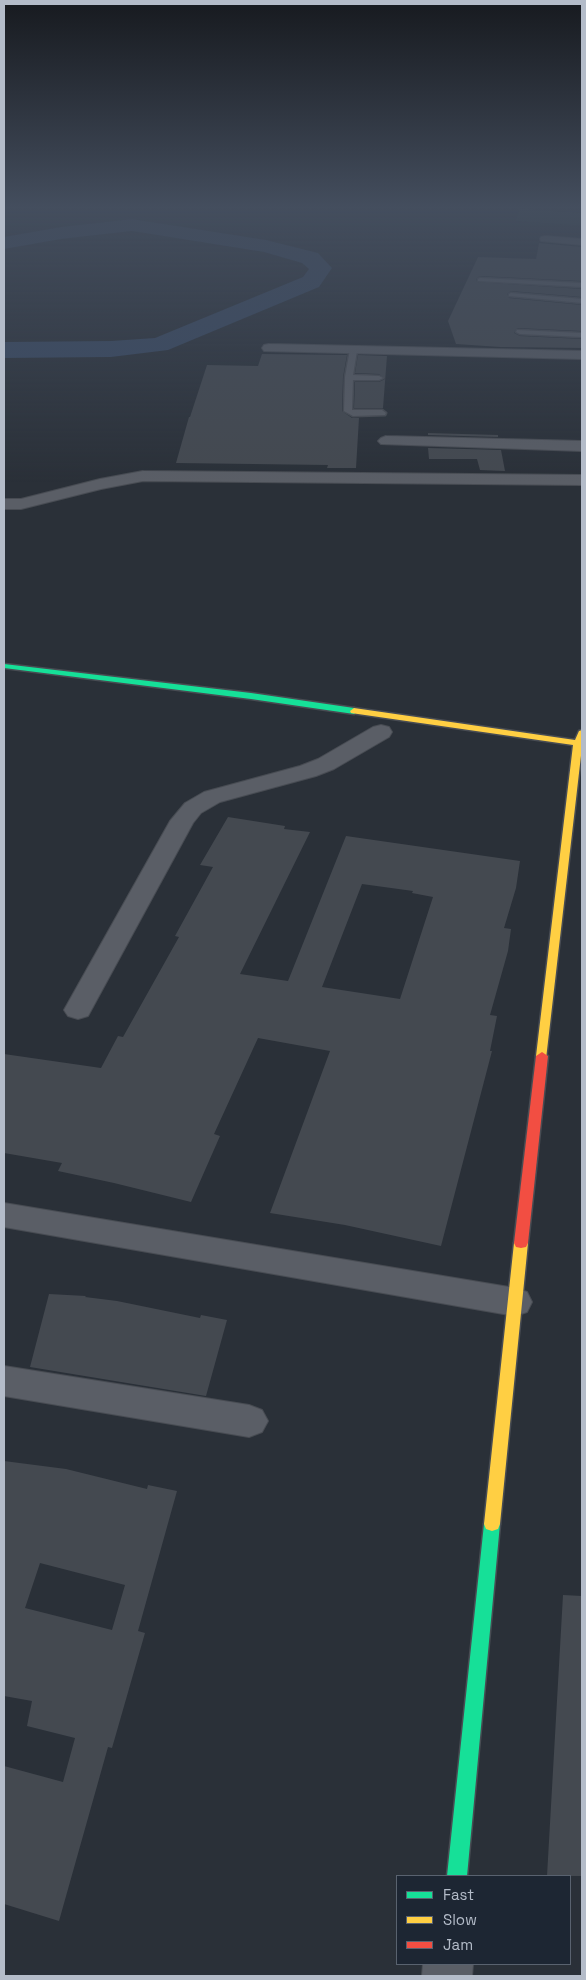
<!DOCTYPE html>
<style>
body{margin:0}
#map{position:relative;width:586px;height:1980px;overflow:hidden;background:#2a3038;font-family:"Space Grotesk",sans-serif}
canvas{display:block}
.frame{position:absolute;inset:0;border:5px solid #b4bcc9;pointer-events:none}
.legend{position:absolute;left:396px;top:1875px;width:175px;height:90px;box-sizing:border-box;background:#1d2633;border:1px solid #59626f;margin:0;padding:6px 9px;list-style:none;font-size:15px;color:#b4bcc9}
.legend li{display:flex;align-items:center;gap:10px;height:25px}
.legend b{width:25px;border:1px solid #59626f}
</style>
<div id="map">
<canvas width="586" height="1980"></canvas>
<div class="frame"></div>
<ul class="legend">
<li><b style="height:6px;background:#16e098"></b>Fast</li>
<li><b style="height:6px;background:#ffcf43"></b>Slow</li>
<li><b style="height:6px;background:#f24e42"></b>Jam</li>
</ul>
</div>
<script>
const ctx = document.querySelector('canvas').getContext('2d');
ctx.lineJoin = 'round';
function paint(path, color) { ctx.fillStyle = color; ctx.fill(path, 'evenodd'); }
const toPath = rows => new Path2D(rows.map(r => 'M' + r).join(''));
function strokePath(path, color, width, dash) { ctx.strokeStyle = color; ctx.lineWidth = width; ctx.lineCap = dash ? 'butt' : 'round'; ctx.setLineDash(dash || []); ctx.stroke(path); }
paint(toPath([
 [520,209,582,213,582,226,515,221]
]), '#273a3e');
paint(toPath([
 [132,219,266,240,318,253,332,268,319,287,168,350,111,357,4,358,4,342,111,341,155,338,303,277,309,269,302,263,264,252,132,231,61,239,4,249,4,237,61,227,132,219]
]), '#384963');
paint(toPath([
 [539,243,582,247,582,281,480,276,476,279,477,282,582,289,582,297,511,291,507,294,509,298,582,305,582,331,517,328,514,333,520,336,582,339,582,348,500,347,456,344,448,321,478,257,536,259],
 [262,354,347,355,343,377,342,411,352,418,359,418,356,468,327,468,328,465,176,463,189,417,190,417,207,365,258,366],
 [358,355,387,356,383,408,354,408,355,382,379,382,385,379,379,374,355,373],
 [428,433,498,435,498,437,428,435],
 [428,448,501,450,505,471,480,470,477,459,429,459],
 [228,817,285,826,284,829,310,832,240,974,288,981,346,836,520,861,516,888,504,928,511,929,508,951,490,1015,497,1016,490,1051,492,1051,441,1246,345,1225,270,1213,330,1051,258,1038,214,1134,220,1136,191,1202,114,1183,58,1171,62,1163,4,1153,4,1054,101,1068,118,1036,123,1037,179,937,175,936,213,867,200,865],
 [362,884,413,891,412,893,433,897,400,999,322,987],
 [49,1294,86,1296,85,1297,117,1301,200,1318,201,1315,227,1320,206,1396,30,1367],
 [4,1461,66,1469,147,1489,148,1485,177,1491,138,1631,145,1633,112,1748,108,1747,59,1921,4,1904,4,1766,63,1782,75,1738,27,1726,32,1701,4,1696],
 [40,1563,125,1585,112,1630,25,1608],
 [563,1595,582,1596,582,1876,547,1876]
]), '#444950');
const lane = toPath([
 [480,278,582,283,582,287,478,281,478,279,480,278],
 [511,293,582,299,582,303,509,296,509,294,511,293],
 [517,330,582,333,582,337,520,334,516,332,517,330],
 [350,349,357,351,353,375,379,376,383,378,379,380,353,380,352,410,382,410,386,413,385,415,353,416,344,411,345,377,350,349]
]);
const street = toPath([
 [545,236,582,239,582,245,541,241,540,239,541,237,545,236],
 [269,344,582,351,582,359,264,351,262,348,264,345,269,344],
 [386,436,582,441,582,451,381,444,378,441,381,438,386,436],
 [143,471,582,475,582,485,143,481,101,489,21,509,4,509,4,499,21,499,100,479,143,471],
 [381,725,389,727,392,732,389,737,334,769,316,776,220,802,201,813,193,823,88,1016,78,1019,68,1016,64,1010,170,821,185,803,204,792,300,766,318,759,373,727,381,725],
 [4,1203,515,1288,527,1292,532,1302,527,1312,515,1316,4,1227,4,1203],
 [4,1366,249,1405,262,1410,268,1421,262,1432,249,1437,4,1396,4,1366],
 [423,1964,473,1964,472,1976,422,1976,423,1964]
]);
const fast = toPath([
 [4,664,251,693,354,708,358,711,354,714,251,699,4,668,4,664],
 [492,1517,498,1519,500,1524,467,1876,447,1876,484,1524,486,1519,492,1517]
]);
const slow = toPath([
 [354,708,575,740,579,731,582,730,582,747,546,1059,538,1059,536,1056,573,745,351,713,350,711,354,708],
 [521,1238,526,1239,528,1243,500,1524,498,1529,492,1531,486,1529,484,1524,514,1243,516,1239,521,1238]
]);
const jam = toPath([
 [542,1052,548,1056,528,1243,526,1247,521,1248,516,1247,514,1243,536,1056,542,1052]
]);
strokePath(lane, '#484c53', 3);
strokePath(street, '#484c53', 2);
strokePath(fast, '#484c53', 3);
strokePath(slow, '#484c53', 3);
strokePath(jam, '#484c53', 3);
paint(lane, '#5a5e66');
paint(street, '#5a5e66');
paint(fast, '#16e098');
paint(slow, '#ffcf43');
paint(jam, '#f24e42');
const sky = ctx.createLinearGradient(0, 0, 0, 483);
sky.addColorStop(0, '#171a1f');
sky.addColorStop(0.43, '#444e5e');
sky.addColorStop(1, '#444e5e00');
ctx.fillStyle = sky;
ctx.fillRect(0, 0, 586, 483);
</script>
